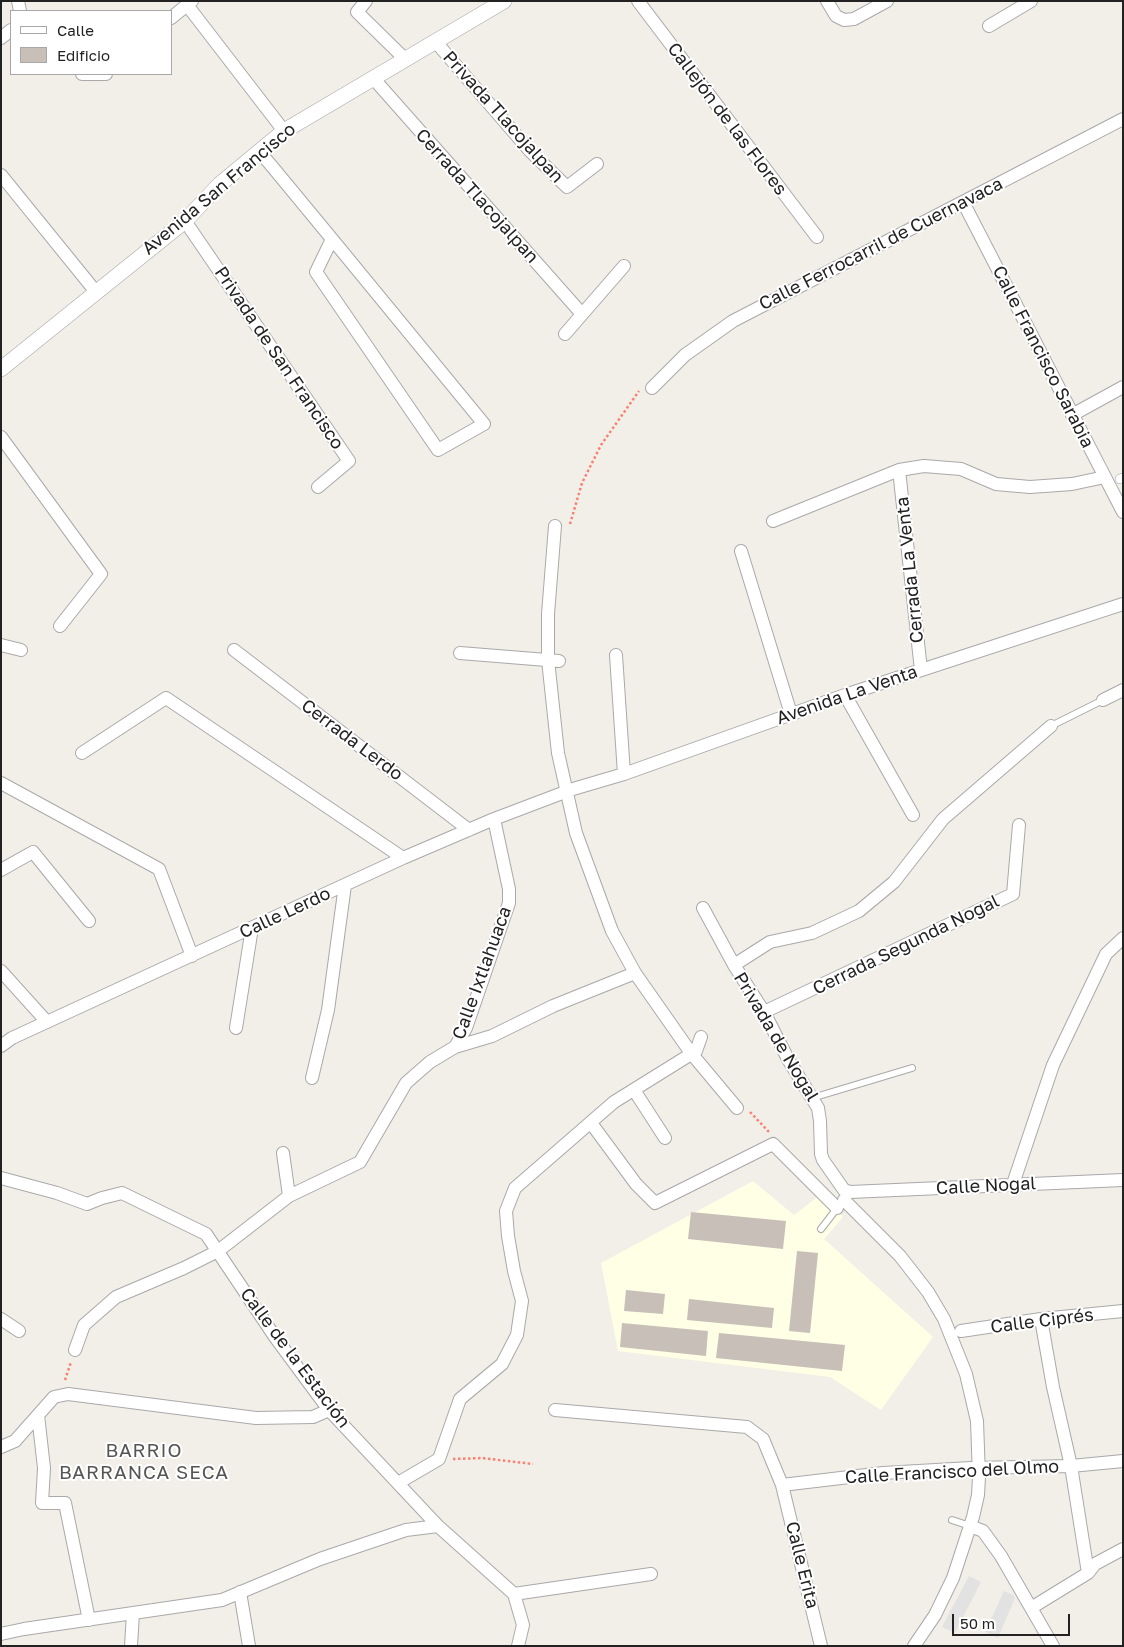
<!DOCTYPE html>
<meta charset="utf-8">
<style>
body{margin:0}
#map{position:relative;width:1124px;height:1647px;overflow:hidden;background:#f2efe9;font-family:"Golos Text",sans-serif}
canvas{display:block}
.frame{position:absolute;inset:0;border:2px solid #222;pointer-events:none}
.legend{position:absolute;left:10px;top:10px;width:162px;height:65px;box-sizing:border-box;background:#fff;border:1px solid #a7a7a7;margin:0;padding:6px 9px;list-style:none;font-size:15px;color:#222}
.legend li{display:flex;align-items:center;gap:10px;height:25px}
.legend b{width:25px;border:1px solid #a7a7a7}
.scale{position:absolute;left:952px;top:1614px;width:118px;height:22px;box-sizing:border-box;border:2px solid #222;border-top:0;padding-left:6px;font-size:15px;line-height:18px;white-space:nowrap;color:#222;-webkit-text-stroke:4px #fff;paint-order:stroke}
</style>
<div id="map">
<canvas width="1124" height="1647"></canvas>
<div class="frame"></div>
<ul class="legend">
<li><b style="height:6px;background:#fff"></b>Calle</li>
<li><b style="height:14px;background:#c7bfb8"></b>Edificio</li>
</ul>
<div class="scale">50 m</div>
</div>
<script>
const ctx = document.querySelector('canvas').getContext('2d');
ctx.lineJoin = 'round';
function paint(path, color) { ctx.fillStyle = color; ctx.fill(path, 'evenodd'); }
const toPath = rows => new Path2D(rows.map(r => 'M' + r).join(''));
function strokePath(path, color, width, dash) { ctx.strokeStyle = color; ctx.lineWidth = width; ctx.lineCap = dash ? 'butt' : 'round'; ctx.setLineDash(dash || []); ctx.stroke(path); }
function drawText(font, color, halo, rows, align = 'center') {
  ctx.font = font + ' "Golos Text",sans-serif'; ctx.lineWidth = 4; ctx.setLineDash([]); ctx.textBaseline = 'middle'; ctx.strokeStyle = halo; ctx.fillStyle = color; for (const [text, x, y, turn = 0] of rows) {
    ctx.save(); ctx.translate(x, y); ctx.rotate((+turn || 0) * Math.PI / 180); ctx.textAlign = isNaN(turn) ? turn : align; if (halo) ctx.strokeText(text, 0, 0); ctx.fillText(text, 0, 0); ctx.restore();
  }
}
paint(toPath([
 [753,1181,794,1215,820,1195,843,1217,824,1239,933,1337,881,1410,830,1377,618,1351,601,1263]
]), '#ffffe5');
paint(toPath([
 [969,1576,981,1582,955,1633,942,1627],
 [1004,1591,1013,1595,1015,1598,998,1638,985,1632]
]), '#e2e2e2');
paint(toPath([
 [691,1212,786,1221,783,1249,688,1239],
 [797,1251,818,1253,810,1333,789,1331],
 [626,1290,665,1294,663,1314,624,1311],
 [689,1299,774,1308,772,1328,687,1320],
 [622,1323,708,1331,706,1356,620,1347],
 [719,1333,845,1345,842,1371,716,1358]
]), '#c7bfb8');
const service = toPath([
 [1051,726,1103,700],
 [812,1098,912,1068],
 [821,1229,838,1207],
 [952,1520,970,1526]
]);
const pedestrian = toPath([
 [1120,479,1123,478]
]);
const minor = toPath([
 [18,1,20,11],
 [366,1,357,12,405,59],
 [638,1,817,237],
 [827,1,836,16,844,20,854,19,887,1],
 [187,5,284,131],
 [171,18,192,1],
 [989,26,1031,1],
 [1,38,11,30],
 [435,41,530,151,567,187,597,164],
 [82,74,106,74],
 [373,78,582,314],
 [259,151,275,170,332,239,484,424,438,450,316,272,332,239],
 [1,175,96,292],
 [963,202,1123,512],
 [185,221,349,461,318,487],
 [565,334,624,266],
 [652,388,685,355,733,321,1123,119],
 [1072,415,1123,387],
 [1,437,101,574,60,626],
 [899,470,921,670],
 [773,521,899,470,924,466,961,469,996,484,1030,487,1072,484,1105,477],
 [555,526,548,614,548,660,558,753,576,833,612,931,635,973,691,1053,737,1108],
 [741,551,791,714],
 [1,645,21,650],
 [234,650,469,830],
 [460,653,559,661],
 [616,655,624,774],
 [845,695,913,815],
 [1103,700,1123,690],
 [82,753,166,698,403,858],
 [1,783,159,869,192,956],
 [1,870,33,852,89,921],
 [703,908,734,965,764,1012,788,1059,818,1108,820,1121,821,1154,823,1160,844,1190,850,1192,1123,1180],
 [734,965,770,942,812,933,859,911,894,882,943,819,1051,726],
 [1,971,47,1022],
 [764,1012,1013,894,1019,825],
 [236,1028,252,928],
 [1,1046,12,1038,403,858,494,819,573,789,624,774,845,695,1123,604],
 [455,1047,492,1036,553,1006,635,973],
 [312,1078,328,1010,345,885],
 [634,1090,665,1138],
 [591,1123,636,1184,655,1203,773,1144,837,1208],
 [283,1153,289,1196],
 [1,1178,57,1193,87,1204,102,1198,122,1193,206,1234,275,1337,329,1410,438,1526,514,1594,523,1625,518,1646],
 [1013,1184,1053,1065,1106,954,1123,938],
 [844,1200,900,1256,928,1292,944,1319,966,1374,977,1421,979,1477,978,1495,973,1517,953,1578,935,1615,914,1646],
 [1,1319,19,1331],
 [1041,1319,1053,1387,1071,1466,1088,1573],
 [961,1331,1041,1319,1123,1311],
 [75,1350,84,1325,116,1297,184,1268,218,1251,289,1196,360,1162,406,1083,430,1062,455,1047,466,1028,509,903,509,889,494,819],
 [555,1410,747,1427,763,1439,782,1485,821,1646],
 [38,1415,44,1468,42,1503,65,1503,89,1620],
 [1,1447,15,1441,54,1397,68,1394,256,1418,313,1417,329,1410],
 [398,1483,439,1459,460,1399,502,1364,517,1335,522,1301,514,1271,508,1236,506,1211,515,1188,614,1102,696,1051,701,1037],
 [782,1485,883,1473,971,1468,1071,1466,1123,1461],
 [970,1526,983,1531,1001,1556,1053,1646],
 [240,1592,249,1646],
 [514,1594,651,1574],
 [1031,1608,1088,1573,1095,1564,1123,1549],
 [1,1634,24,1629,222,1600,320,1559,406,1530,438,1526],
 [131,1646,133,1613]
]);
const tertiary = toPath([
 [1,369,185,221,220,184,284,131,504,1]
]);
strokePath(service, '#a9a9a9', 8);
strokePath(pedestrian, '#a9a9a9', 10);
strokePath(minor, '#a9a9a9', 14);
strokePath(tertiary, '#a9a9a9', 16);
strokePath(toPath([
 [570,524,582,483,601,445,639,391],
 [750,1112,769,1132],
 [65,1380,71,1362],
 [453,1459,482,1458,533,1464]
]), '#fa8072', 2.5, [2.5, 2.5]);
strokePath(service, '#fff', 6);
strokePath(pedestrian, '#fff', 9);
strokePath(minor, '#fff', 12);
strokePath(tertiary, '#fff', 15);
drawText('18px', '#222', '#fff', [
 ["Privada Tlacojalpan",503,117,48],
 ["Callejón de las Flores",727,119,53],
 ["Avenida San Francisco",219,189,-40],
 ["Cerrada Tlacojalpan",477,196,48],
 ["Calle Ferrocarril de Cuernavaca",881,244,-27],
 ["Calle Francisco Sarabia",1043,357,63],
 ["Privada de San Francisco",279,358,56],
 ["Cerrada La Venta",910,570,-96],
 ["Avenida La Venta",847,695,-19],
 ["Cerrada Lerdo",352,740,37],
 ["Calle Lerdo",285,913,-25],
 ["Cerrada Segunda Nogal",906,945,-26],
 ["Calle Ixtlahuaca",482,973,-70],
 ["Privada de Nogal",776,1037,59],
 ["Calle Nogal",986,1186,-3],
 ["Calle Ciprés",1042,1321,-7],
 ["Calle de la Estación",295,1358,53],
 ["Calle Francisco del Olmo",952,1472,-3],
 ["Calle Erita",802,1565,76]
]);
ctx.letterSpacing = '1px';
drawText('19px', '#555', '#fff', [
 ["BARRIO",144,1451],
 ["BARRANCA SECA",144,1473]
]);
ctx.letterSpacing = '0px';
</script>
